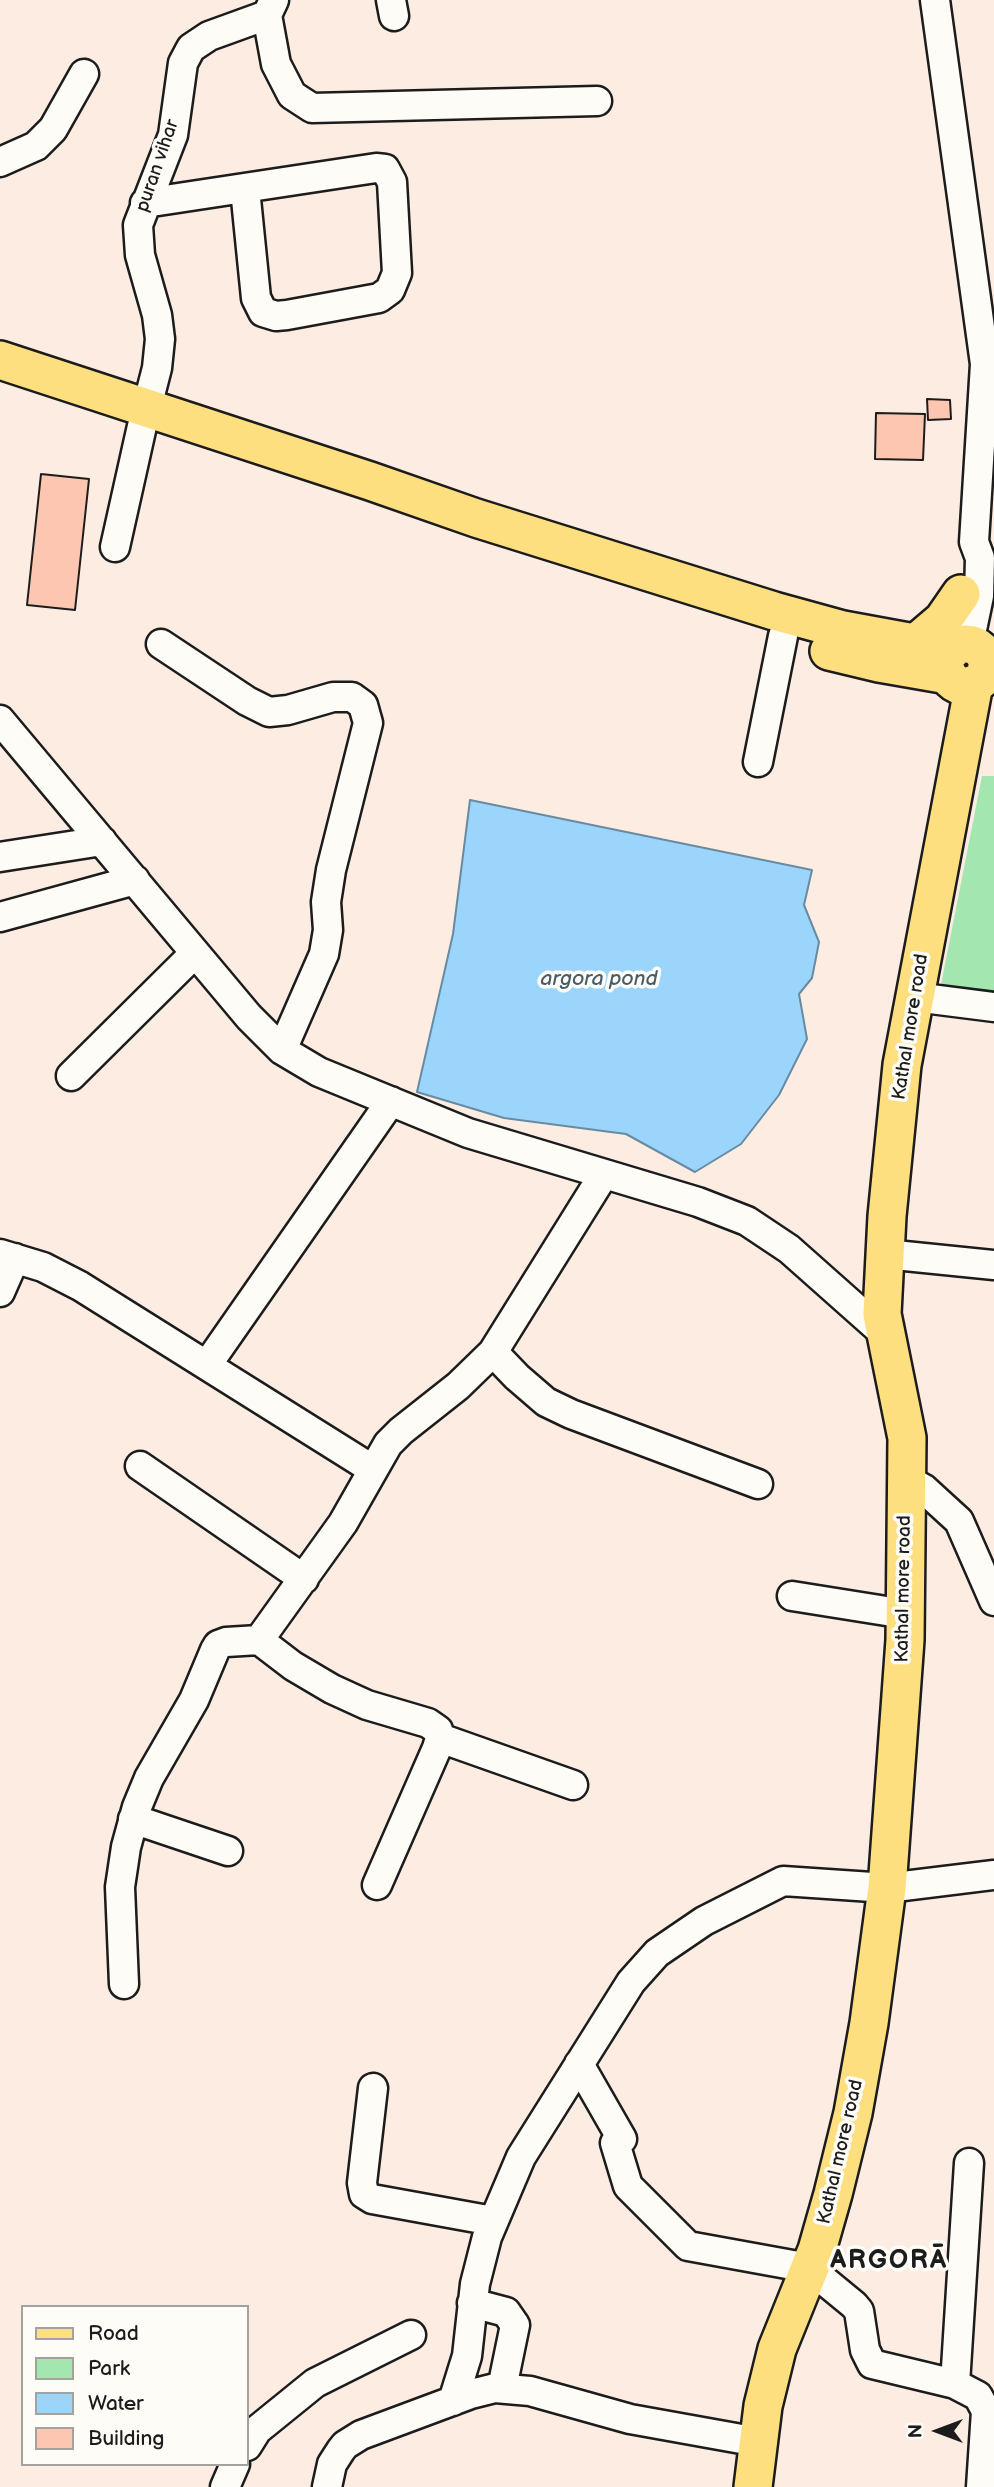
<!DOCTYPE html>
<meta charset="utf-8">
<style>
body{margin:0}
#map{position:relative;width:994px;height:2487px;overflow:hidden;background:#fdece2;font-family:"Balsamiq Sans",sans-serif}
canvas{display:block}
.legend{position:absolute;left:21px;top:2305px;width:228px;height:161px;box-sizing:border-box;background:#fdfcf7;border:2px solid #a3a29f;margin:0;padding:9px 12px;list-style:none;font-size:21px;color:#1c1c1c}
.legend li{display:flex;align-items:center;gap:14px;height:35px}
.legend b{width:35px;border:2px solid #a3a29f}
.north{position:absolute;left:903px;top:2396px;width:70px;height:70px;-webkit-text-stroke:5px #fdfcf7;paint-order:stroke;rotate:270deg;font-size:19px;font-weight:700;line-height:28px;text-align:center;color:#1c1c1c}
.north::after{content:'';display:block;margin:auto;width:24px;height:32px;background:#1c1c1c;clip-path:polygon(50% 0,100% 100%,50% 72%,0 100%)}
</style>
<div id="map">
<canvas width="994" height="2487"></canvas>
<ul class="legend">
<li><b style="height:9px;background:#fedf80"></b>Road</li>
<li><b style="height:19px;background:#a3e6b0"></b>Park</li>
<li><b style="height:19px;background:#9bd5fc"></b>Water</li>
<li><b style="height:19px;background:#fdc6b1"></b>Building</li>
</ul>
<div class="north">N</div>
</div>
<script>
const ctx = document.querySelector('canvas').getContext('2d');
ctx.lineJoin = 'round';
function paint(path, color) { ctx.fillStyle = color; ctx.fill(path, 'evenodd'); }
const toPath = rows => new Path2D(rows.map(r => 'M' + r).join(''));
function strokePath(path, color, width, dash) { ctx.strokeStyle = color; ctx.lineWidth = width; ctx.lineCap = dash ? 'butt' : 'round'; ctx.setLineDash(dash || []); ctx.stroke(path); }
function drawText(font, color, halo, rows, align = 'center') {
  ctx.font = font + ' "Balsamiq Sans",sans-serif'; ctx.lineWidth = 7; ctx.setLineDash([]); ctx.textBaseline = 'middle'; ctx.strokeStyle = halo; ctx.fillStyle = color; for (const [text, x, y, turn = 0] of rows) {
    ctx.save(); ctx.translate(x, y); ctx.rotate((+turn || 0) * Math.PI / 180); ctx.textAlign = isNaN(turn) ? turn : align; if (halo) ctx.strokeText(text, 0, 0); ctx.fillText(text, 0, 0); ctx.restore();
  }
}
paint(toPath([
 [982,776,994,776,994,1003,939,995]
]), '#a3e6b0');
const water = toPath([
 [470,800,812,870,804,905,819,942,812,978,799,994,807,1039,779,1095,741,1144,695,1172,626,1134,504,1118,417,1092,453,934,470,800]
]);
paint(water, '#9bd5fc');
strokePath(water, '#688ba2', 2);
const building = toPath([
 [927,399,950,400,951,419,928,420,927,399],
 [876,413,925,414,923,460,875,459,876,413],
 [41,474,89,479,75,610,27,605,41,474]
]);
paint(building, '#fdc6b1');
strokePath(building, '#1c1c1c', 2);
const minor = toPath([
 [274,0,267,15,276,64,292,95,312,108,597,101],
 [391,0,394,16],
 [935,0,985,364,974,542,980,558,979,596,969,644],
 [0,162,36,146,53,129,84,74],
 [145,203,376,168,385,169,392,182,396,255,397,273,390,290,379,298,287,315,276,316,263,312,256,298,245,189],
 [147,407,157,368,160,339,157,315,140,255,138,225,173,135,183,63,191,48,209,36,267,15],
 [115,547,142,426],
 [161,644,247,701,269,712,288,710,333,697,352,697,363,705,368,723,331,870,326,902,328,930,324,954,282,1050],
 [0,720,249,1017,282,1050,319,1072,468,1133,698,1202,747,1221,789,1249,887,1336],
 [758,762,783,636],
 [0,857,102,841],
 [0,917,135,880],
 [915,997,994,1007],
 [71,1076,195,953],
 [0,1254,43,1267,80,1286,372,1469],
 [885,1254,994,1265],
 [0,1292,15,1258],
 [493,1352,517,1377,546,1402,571,1414,758,1484],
 [207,1365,391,1101],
 [140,1466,304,1579],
 [906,1479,924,1489,959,1521,994,1601],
 [792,1596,905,1614],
 [259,1640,293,1666,332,1689,367,1705,428,1723,438,1730,440,1738,437,1748,377,1885],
 [440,1738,573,1785],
 [133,1819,228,1851],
 [124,1984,120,1887,126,1847,137,1807,149,1778,194,1700,215,1650,218,1645,226,1642,259,1640,343,1523,388,1444,401,1431,458,1386,493,1352,604,1174],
 [579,2064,622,2139],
 [373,2088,362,2183,364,2194,372,2199,493,2221],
 [615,2143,628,2186,688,2246,809,2268,854,2305,859,2311,865,2350,872,2364,955,2384,978,2396,986,2411,981,2487],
 [472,2303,506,2312,515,2325,502,2388],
 [955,2384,969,2163],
 [453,2401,467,2356,475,2284,487,2237,521,2157,631,1982,657,1953,704,1921,783,1881,887,1888,994,1875],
 [247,2446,257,2430,315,2383,411,2335],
 [225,2487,235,2464],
 [327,2487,332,2464,341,2450,345,2445,361,2435,471,2394,495,2388,530,2391,630,2419,758,2442]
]);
const major = toPath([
 [0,360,370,481,476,518,774,611,843,630,952,650],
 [916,643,943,620,961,594],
 '945 665a21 21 0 1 1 42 0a21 21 0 1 1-42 0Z',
 [829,651,879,663,948,675],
 [753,2487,763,2406,777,2349,817,2250,833,2194,853,2113,869,2023,887,1888,905,1640,907,1438,882,1314,887,1216,902,1065,974,684]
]);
strokePath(minor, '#1c1c1c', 33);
strokePath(major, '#1c1c1c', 42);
strokePath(minor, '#fdfcf7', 28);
strokePath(major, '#fedf80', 37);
drawText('19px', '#1c1c1c', '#fdfcf7', [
 ["puran vihar",158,166,-71],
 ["Kathal more road",911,1027,-81],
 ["Kathal more road",904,1589,-89],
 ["Kathal more road",841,2152,-77]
]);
drawText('italic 21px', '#485d6a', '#fdfcf7', [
 ["argora pond",599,980]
]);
ctx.letterSpacing = '2px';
drawText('bold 26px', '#1c1c1c', '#fdfcf7', [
 ["ARGORĀ",889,2261]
]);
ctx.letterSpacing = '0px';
</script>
